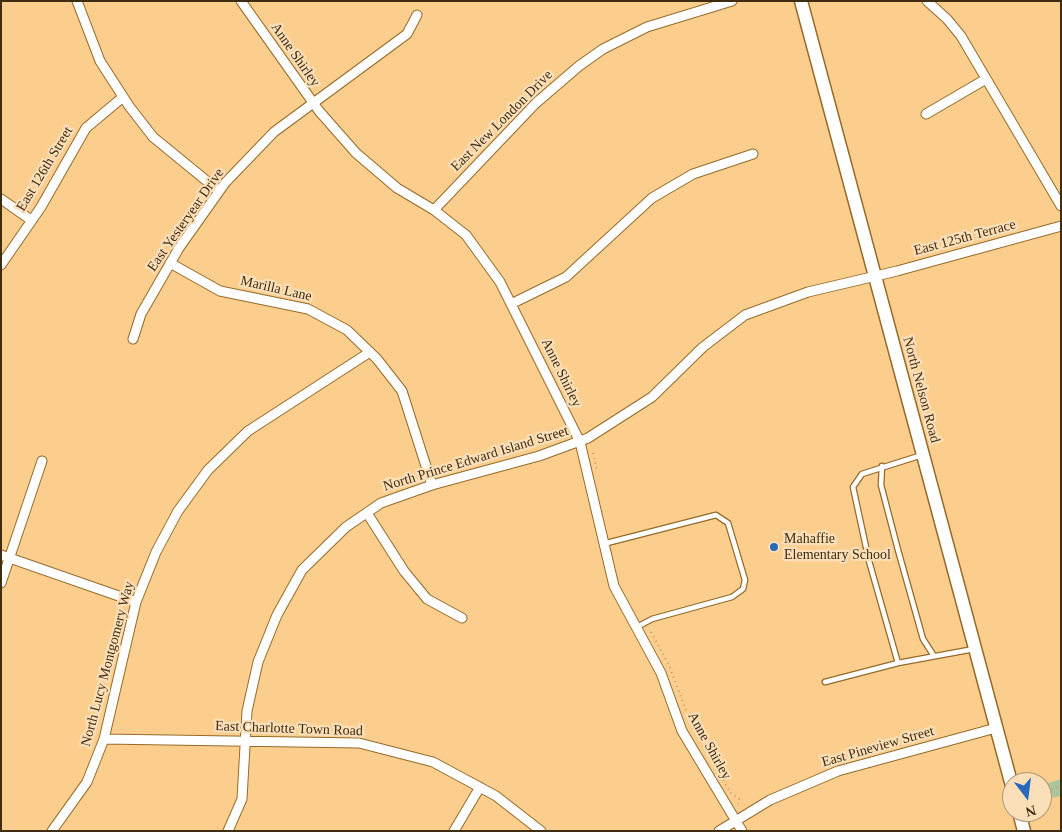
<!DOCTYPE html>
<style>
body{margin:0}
#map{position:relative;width:1062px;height:832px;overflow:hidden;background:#fcce8d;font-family:Georgia,serif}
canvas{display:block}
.frame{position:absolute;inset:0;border:2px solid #3f2d12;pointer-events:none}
.north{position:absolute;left:1002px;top:772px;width:50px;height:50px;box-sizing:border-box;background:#fbdfb9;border:1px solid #b09876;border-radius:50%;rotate:165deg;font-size:14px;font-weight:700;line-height:20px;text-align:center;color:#3f2d12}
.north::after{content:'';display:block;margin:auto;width:18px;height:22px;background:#276abb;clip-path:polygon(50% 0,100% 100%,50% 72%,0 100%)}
</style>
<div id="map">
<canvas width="1062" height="832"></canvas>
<div class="frame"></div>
<div class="north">N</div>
</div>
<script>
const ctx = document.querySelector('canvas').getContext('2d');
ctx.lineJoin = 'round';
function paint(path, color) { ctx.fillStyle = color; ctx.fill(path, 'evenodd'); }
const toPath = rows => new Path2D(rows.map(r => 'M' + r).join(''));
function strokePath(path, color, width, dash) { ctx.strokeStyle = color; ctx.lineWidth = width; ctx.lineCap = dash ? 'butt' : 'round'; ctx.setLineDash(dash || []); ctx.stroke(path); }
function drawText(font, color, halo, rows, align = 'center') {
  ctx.font = font + ' Georgia,serif'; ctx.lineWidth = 4.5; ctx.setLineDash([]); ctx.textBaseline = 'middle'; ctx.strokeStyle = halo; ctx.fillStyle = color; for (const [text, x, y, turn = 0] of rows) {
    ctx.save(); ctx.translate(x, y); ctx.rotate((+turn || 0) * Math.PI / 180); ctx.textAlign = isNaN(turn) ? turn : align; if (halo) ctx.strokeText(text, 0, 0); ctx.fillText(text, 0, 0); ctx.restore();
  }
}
paint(toPath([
 [1061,779,1061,796,1042,800,1042,785]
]), '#aac69c');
const lane = toPath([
 [882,466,881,485,898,550,923,639,934,656],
 [603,544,716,515,728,523,745,580,743,589,732,597,652,619,637,627],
 [898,663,869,561,853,487,862,474,922,455],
 [825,682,898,663,974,649]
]);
const street = toPath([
 [77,1,100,61,129,106,153,137,219,191],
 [241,1,319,111,356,153,397,188,434,210,466,235,500,282,580,442,614,586,661,673,682,731,742,831],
 [927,1,947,19,961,36,1061,206],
 [926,114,986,79],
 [1,199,31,220],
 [434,210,536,103,579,66,603,49,647,27,732,1],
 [170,263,220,291,308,309,347,330,377,359,402,391,432,485],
 [1,265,41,207,86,128,123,97],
 [511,304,566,277,652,198,693,174,753,154],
 [133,339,141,314,179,248,225,183,274,132,407,34,417,15],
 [367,513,404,571,427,599,462,618],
 [1,555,136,602],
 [1,583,42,461],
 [104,739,359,743,433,762,496,796,541,831],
 [52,831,87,782,104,739,136,602,156,552,178,511,208,470,248,431,370,352],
 [228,831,242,799,247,711,258,662,277,615,302,570,346,527,381,503,432,485,539,456,588,438,652,397,703,347,745,315,808,292,897,271,1061,226],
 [454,831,480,787],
 [719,831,770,800,838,771,996,728]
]);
const secondary = toPath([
 [801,1,1012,786],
 [1019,812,1024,831]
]);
strokePath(lane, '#956b2a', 7);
strokePath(street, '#956b2a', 11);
strokePath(secondary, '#956b2a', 15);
strokePath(toPath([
 [593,453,597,470],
 [651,632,669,665,691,724,704,748],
 [718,771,731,793,739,799,738,804],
 [1042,792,1061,786]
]), '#bc9864', 2, [1, 4]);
strokePath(lane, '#fff', 4.5);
strokePath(street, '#fff', 9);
strokePath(secondary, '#fff', 12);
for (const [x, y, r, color] of [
 [774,547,5,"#276abb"]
]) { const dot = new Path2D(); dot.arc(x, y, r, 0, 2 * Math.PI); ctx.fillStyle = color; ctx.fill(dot); strokePath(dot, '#fbdfb9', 2); }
drawText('14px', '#3f2d12', '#fbdfb9', [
 ["Anne Shirley",295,55,55],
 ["East New London Drive",502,121,-45],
 ["East 126th Street",45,169,-59],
 ["East Yesteryear Drive",186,220,-55],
 ["East 125th Terrace",965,238,-15],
 ["Marilla Lane",276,289,13],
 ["Anne Shirley",561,373,64],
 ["North Nelson Road",921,390,75],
 ["North Prince Edward Island Street",476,459,-17],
 ["North Lucy Montgomery Way",108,664,-75],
 ["East Charlotte Town Road",289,729,2],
 ["Anne Shirley",709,746,61],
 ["East Pineview Street",878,747,-16]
]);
drawText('14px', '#3f2d12', '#fbdfb9', [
 ["Mahaffie",784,539],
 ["Elementary School",784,555]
], 'left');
</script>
